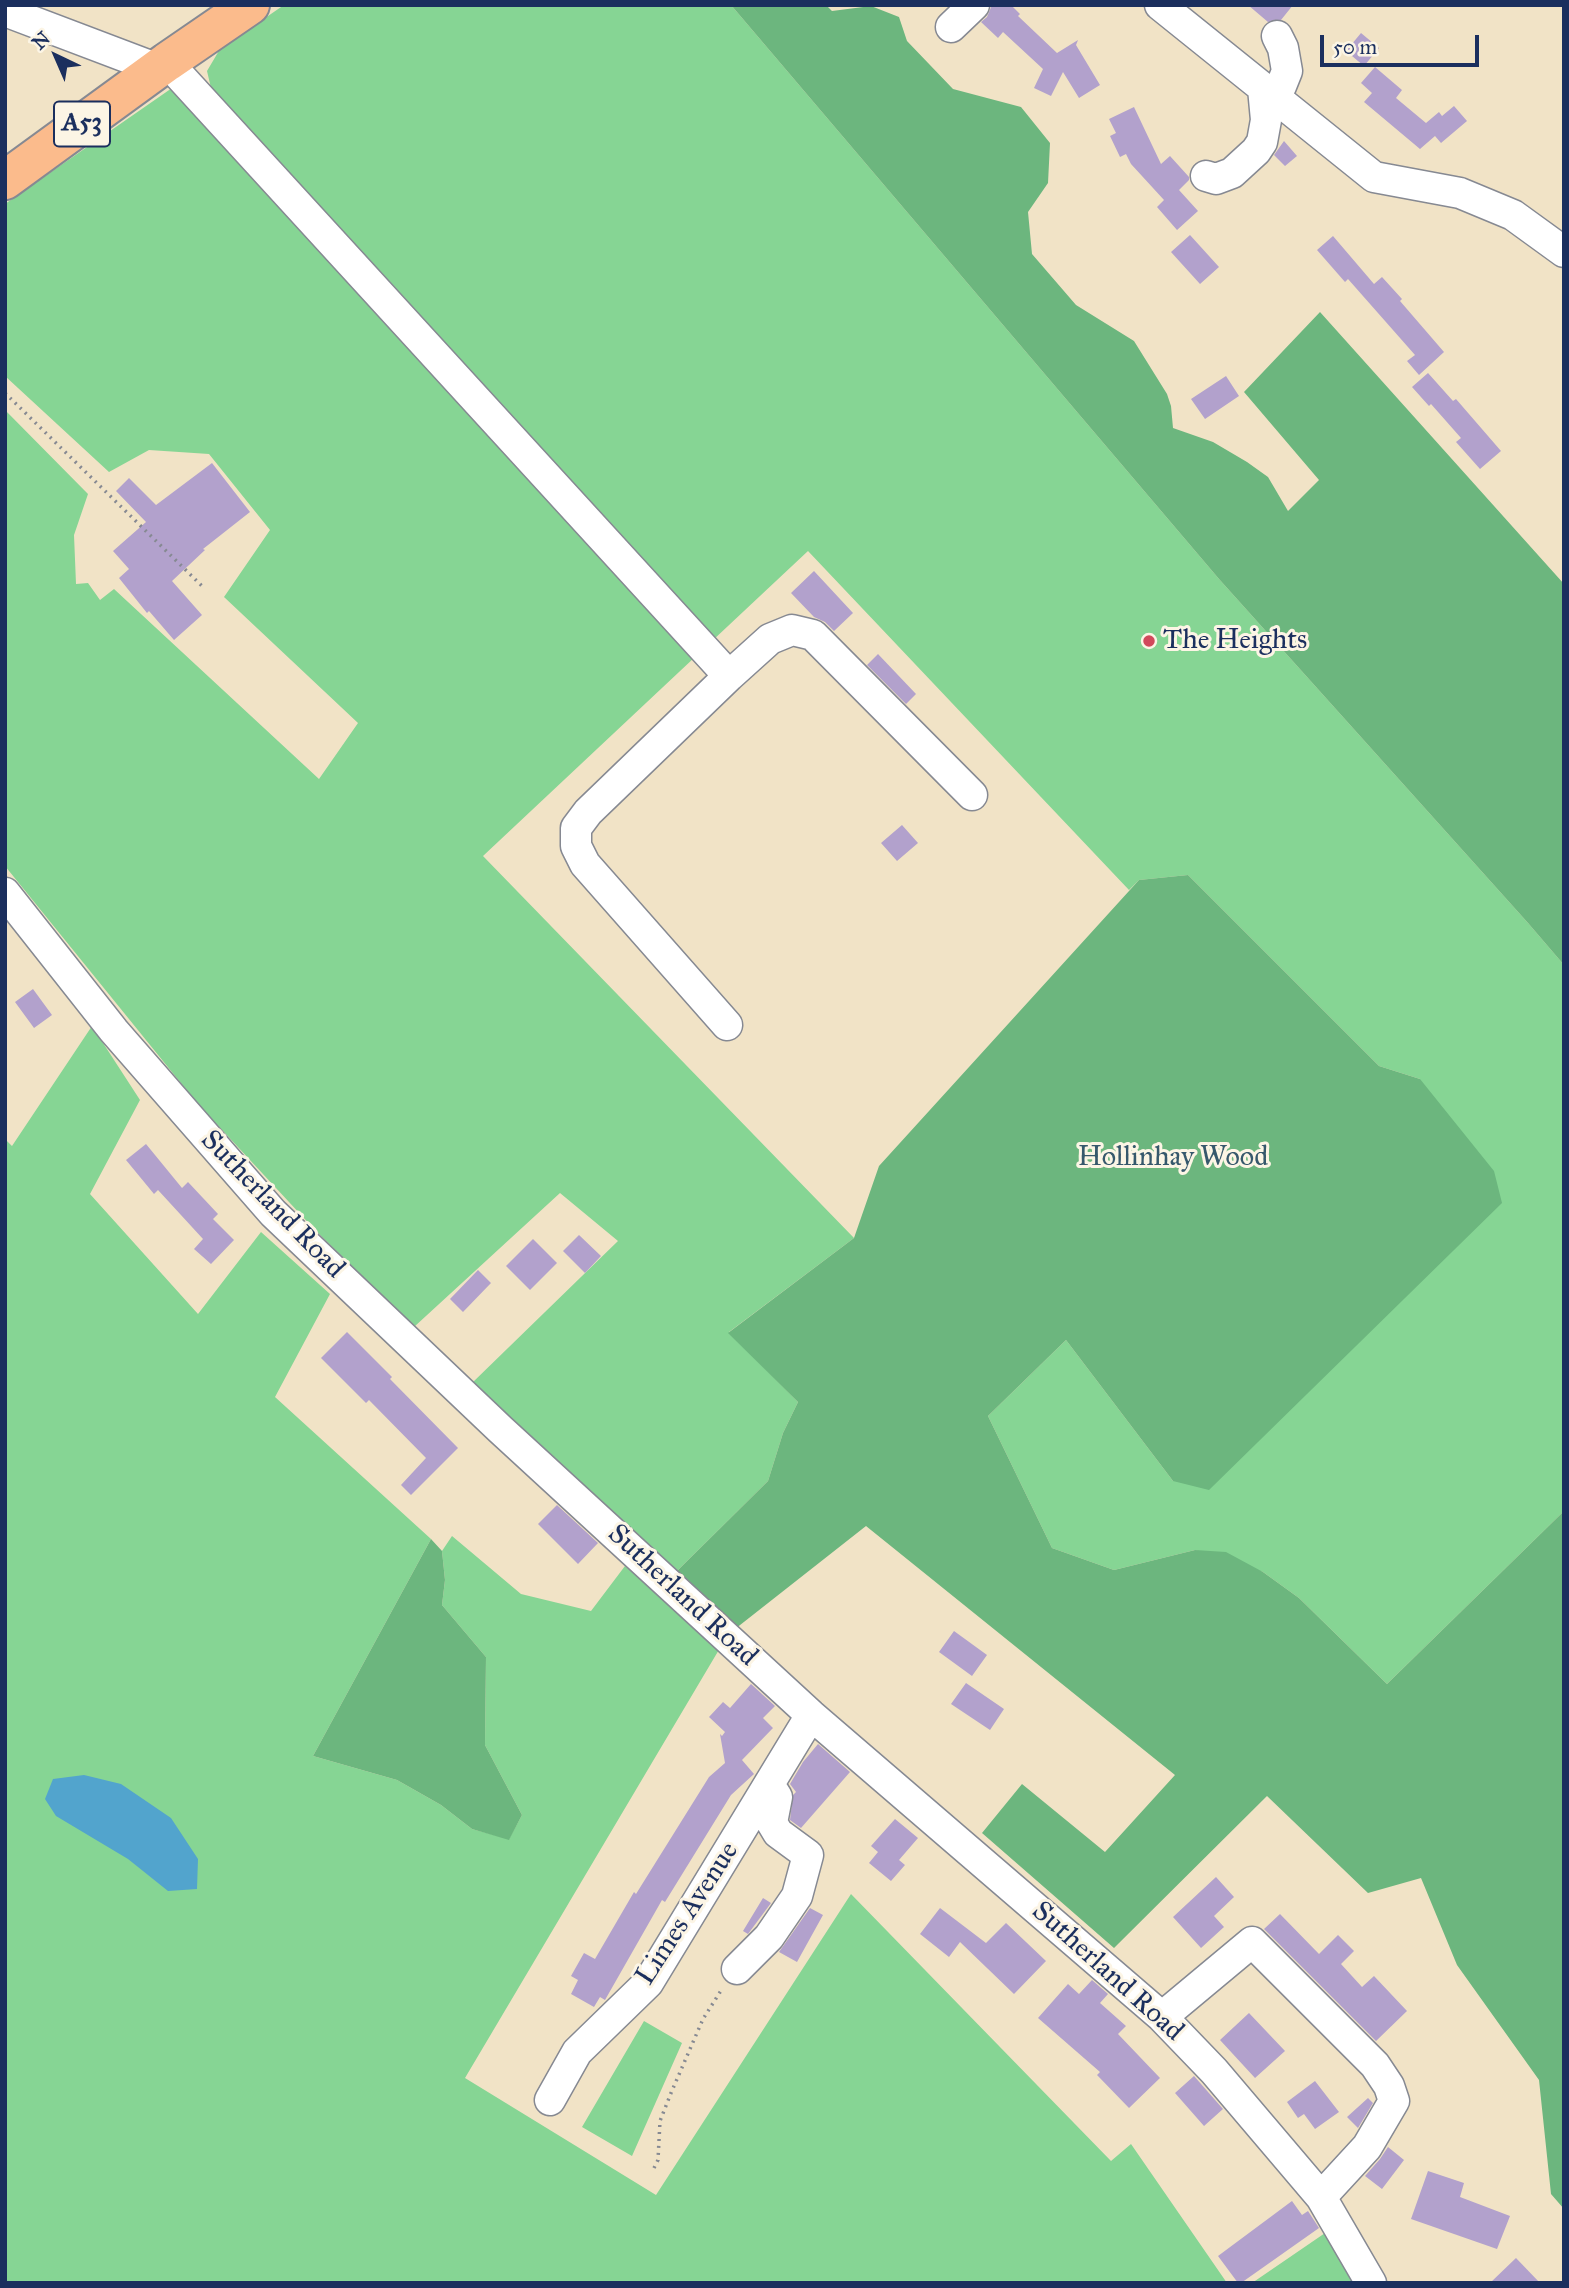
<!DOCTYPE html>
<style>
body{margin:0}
#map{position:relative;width:1569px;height:2288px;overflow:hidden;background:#f1e3c6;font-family:"IM FELL Great Primer",serif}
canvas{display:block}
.frame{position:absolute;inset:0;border:7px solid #1b2f5e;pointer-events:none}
.north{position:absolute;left:21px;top:21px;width:70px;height:70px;-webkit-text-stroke:5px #fcf5e5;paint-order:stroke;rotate:316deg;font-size:19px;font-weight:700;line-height:28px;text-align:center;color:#1b2f5e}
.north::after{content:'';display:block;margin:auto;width:24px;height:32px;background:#1b2f5e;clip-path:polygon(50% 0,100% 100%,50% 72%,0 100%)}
.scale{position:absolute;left:1320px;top:35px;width:159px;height:32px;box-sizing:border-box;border:4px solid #1b2f5e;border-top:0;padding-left:9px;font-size:21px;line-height:24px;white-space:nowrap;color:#1b2f5e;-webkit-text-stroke:5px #fcf5e5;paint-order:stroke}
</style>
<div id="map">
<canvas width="1569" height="2288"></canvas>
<div class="frame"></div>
<div class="north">N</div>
<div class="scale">50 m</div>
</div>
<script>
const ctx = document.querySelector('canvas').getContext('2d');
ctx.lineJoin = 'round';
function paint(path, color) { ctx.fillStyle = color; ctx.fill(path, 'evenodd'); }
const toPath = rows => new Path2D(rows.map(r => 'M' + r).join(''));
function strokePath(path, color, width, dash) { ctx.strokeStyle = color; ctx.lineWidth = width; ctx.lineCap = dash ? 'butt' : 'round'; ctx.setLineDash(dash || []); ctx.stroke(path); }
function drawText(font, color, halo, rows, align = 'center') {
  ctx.font = font + ' "IM FELL Great Primer",serif'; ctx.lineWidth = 6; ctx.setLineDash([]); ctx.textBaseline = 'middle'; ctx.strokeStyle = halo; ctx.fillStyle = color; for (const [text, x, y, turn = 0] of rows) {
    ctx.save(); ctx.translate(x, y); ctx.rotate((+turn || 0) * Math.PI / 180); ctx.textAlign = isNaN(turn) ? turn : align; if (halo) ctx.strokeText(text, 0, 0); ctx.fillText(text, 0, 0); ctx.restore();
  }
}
paint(toPath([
 [284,5,731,5,1219,579,1528,923,1564,965,1564,1511,1387,1684,1299,1598,1263,1572,1195,1550,1114,1570,1052,1548,988,1416,1066,1340,1173,1481,1420,1079,1379,1066,1188,875,1139,880,1129,890,808,551,712,641,214,101,207,71,220,49],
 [172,88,695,657,483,856,854,1238,729,1332,798,1402,783,1433,768,1481,676,1572,472,1383,618,1241,560,1193,414,1327,315,1230,197,1103,5,866,5,410,88,494,74,535,76,584,88,583,100,600,114,589,319,779,358,723,224,597,270,530,209,454,149,450,109,472,5,376,5,204],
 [92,1026,140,1100,90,1194,198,1314,261,1232,330,1294,275,1397,431,1539,313,1756,397,1780,441,1805,472,1829,509,1839,522,1815,485,1745,486,1657,442,1605,445,1580,442,1551,452,1536,521,1594,591,1611,625,1566,720,1648,465,2078,656,2195,851,1894,1111,2161,1131,2144,1227,2283,5,2283,5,1139,12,1146],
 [644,2021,682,2043,632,2156,582,2127],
 [1328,2231,1361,2283,1252,2283]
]), '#86d594');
paint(toPath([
 [731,5,826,5,832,11,871,6,899,17,907,41,953,89,1021,107,1050,143,1048,183,1028,212,1032,254,1076,305,1134,341,1167,394,1171,406,1173,428,1213,442,1247,462,1268,477,1288,511,1319,480,1244,392,1320,312,1564,584,1564,965,1528,923,1219,579],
 [1188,875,1379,1066,1420,1079,1494,1171,1502,1203,1209,1490,1173,1481,1066,1340,988,1416,1052,1548,1114,1570,1195,1550,1226,1552,1263,1572,1299,1598,1387,1684,1564,1511,1564,2209,1551,2194,1539,2080,1457,1965,1421,1878,1368,1893,1267,1796,1114,1948,982,1833,1022,1784,1105,1852,1175,1775,866,1526,735,1629,676,1572,768,1481,783,1433,798,1402,728,1333,854,1238,879,1166,1139,880],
 [431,1539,442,1551,445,1580,442,1605,486,1657,485,1745,522,1815,509,1840,472,1829,441,1805,397,1780,313,1756]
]), '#6cb67e');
paint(toPath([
 [84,1775,121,1784,171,1818,198,1859,197,1889,168,1891,128,1859,56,1816,45,1799,53,1779]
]), '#52a4cd');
paint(toPath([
 [992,5,1011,5,1020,14,1018,16,1057,53,1078,40,1076,45,1100,85,1079,98,1063,72,1051,96,1034,88,1043,69,1003,32,998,38,981,22,987,17],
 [1248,5,1293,5,1281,20,1268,22],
 [1361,33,1379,48,1364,66,1346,51],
 [1375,67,1402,90,1396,98,1426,123,1439,112,1442,116,1454,106,1467,121,1441,143,1435,136,1420,149,1364,102,1372,93,1361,83],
 [1134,107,1161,164,1170,156,1189,177,1189,180,1179,190,1198,211,1177,230,1157,207,1164,200,1131,164,1126,154,1120,157,1110,136,1116,133,1109,119],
 [1284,141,1297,156,1285,166,1274,155],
 [1190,235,1219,267,1200,284,1171,252],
 [1333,236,1374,284,1382,277,1402,299,1400,301,1444,352,1419,375,1407,361,1415,355,1348,279,1345,282,1317,250],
 [1428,373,1453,401,1456,399,1501,451,1480,469,1456,442,1461,438,1431,404,1429,406,1412,387],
 [1226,376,1239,396,1205,419,1191,399],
 [212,463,250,512,203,549,205,550,172,581,202,615,174,640,149,611,147,613,119,578,129,569,113,551,146,522,116,491,129,478,156,505],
 [814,571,853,613,834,631,825,622,814,617,791,593],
 [878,654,916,694,906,704,867,665],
 [902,825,918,843,897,861,881,843],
 [33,989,52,1015,34,1028,15,1002],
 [146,1144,182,1188,188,1182,218,1214,213,1219,234,1240,211,1264,194,1249,203,1239,158,1190,154,1194,126,1160],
 [579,1235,601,1256,585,1273,563,1251],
 [533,1239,557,1263,530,1290,506,1266],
 [478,1270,491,1283,463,1312,450,1299],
 [347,1332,392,1377,390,1379,458,1448,411,1495,401,1485,426,1458,369,1400,366,1403,321,1358],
 [557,1505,598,1543,578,1564,538,1524],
 [954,1631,987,1655,972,1676,939,1652],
 [966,1683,1004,1709,990,1730,951,1704],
 [751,1684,775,1706,763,1718,773,1728,742,1760,754,1774,731,1795,665,1902,662,1900,605,2000,600,1997,594,2007,571,1994,578,1980,571,1976,584,1953,595,1959,634,1892,636,1894,709,1777,725,1763,720,1734,722,1736,725,1732,709,1717,723,1702,730,1708],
 [818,1744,850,1772,801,1828,790,1820,793,1795,796,1792,790,1784,803,1762],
 [895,1819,918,1838,899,1860,905,1865,891,1881,869,1863,878,1852,871,1846],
 [1216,1877,1234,1897,1214,1916,1224,1927,1201,1948,1173,1917],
 [763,1898,771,1903,748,1934,743,1931],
 [810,1908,823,1915,797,1962,779,1952],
 [940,1908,986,1943,1006,1923,1046,1961,1014,1994,960,1942,949,1957,920,1934],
 [1280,1914,1319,1954,1338,1935,1354,1951,1341,1964,1362,1987,1374,1976,1407,2011,1376,2041,1264,1929],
 [1092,1980,1108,1994,1100,2003,1126,2026,1118,2034,1160,2078,1129,2108,1097,2075,1100,2072,1038,2018,1068,1984,1079,1994],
 [1249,2013,1285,2051,1255,2078,1220,2040],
 [1194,2076,1223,2109,1204,2126,1175,2093],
 [1315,2081,1339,2112,1315,2129,1304,2114,1298,2118,1287,2102],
 [1368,2098,1373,2103,1358,2128,1347,2117],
 [1388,2147,1404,2160,1382,2189,1365,2176,1380,2159],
 [1428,2171,1464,2183,1460,2197,1510,2216,1497,2249,1411,2219],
 [1292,2201,1302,2215,1308,2211,1319,2228,1241,2283,1238,2283,1218,2256],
 [1516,2258,1540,2283,1490,2283]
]), '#b2a1cc');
const minor = toPath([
 [1160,5,1374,177,1460,193,1513,215,1564,252],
 [5,11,158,69],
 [951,27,974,5],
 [167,62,729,676],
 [1274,96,1281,86,1287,71,1283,48,1277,36],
 [1206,176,1216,179,1232,173,1256,151,1262,142,1266,120,1263,88],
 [5,893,114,1031,273,1213,500,1429,811,1715,1162,2017,1214,2071,1321,2197,1371,2283],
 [727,1025,585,864,576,846,576,828,588,812,729,676,770,639,792,630,813,635,972,795],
 [737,1969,769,1937,797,1896,808,1855,778,1833,772,1823,777,1797,769,1784],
 [1162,2017,1252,1942,1375,2065,1389,2086,1394,2101,1367,2147,1321,2197],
 [550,2100,577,2052,648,1983,811,1715]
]);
const highway = toPath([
 [5,180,167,62,250,5]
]);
strokePath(minor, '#868992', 33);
strokePath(highway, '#868992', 42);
strokePath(toPath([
 [5,393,202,586],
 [654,2168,658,2160,660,2121,671,2093,703,2019,722,1989]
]), '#868992', 3.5, [2, 5]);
strokePath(minor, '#fff', 30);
strokePath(highway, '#fbbb8c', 38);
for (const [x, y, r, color] of [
 [1149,641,7,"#d1495b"]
]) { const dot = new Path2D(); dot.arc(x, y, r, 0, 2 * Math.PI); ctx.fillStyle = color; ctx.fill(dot); strokePath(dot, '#fcf5e5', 2.5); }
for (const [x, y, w] of [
 [82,124,56]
]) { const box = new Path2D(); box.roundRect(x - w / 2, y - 22.5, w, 45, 5); ctx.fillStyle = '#fcf5e5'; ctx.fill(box); strokePath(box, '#1b2f5e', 2); }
drawText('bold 26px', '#1b2f5e', null, [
 ["A53",82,124]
]);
drawText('28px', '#1b2f5e', '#fcf5e5', [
 ["The Heights",1163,641]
], 'left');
drawText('28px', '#36586c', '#fcf5e5', [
 ["Hollinhay Wood",1173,1158]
]);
drawText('28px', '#1b2f5e', '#fcf5e5', [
 ["Sutherland Road",272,1205,46],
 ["Sutherland Road",682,1596,43],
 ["Limes Avenue",688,1914,-57],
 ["Sutherland Road",1107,1972,42]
]);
</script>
